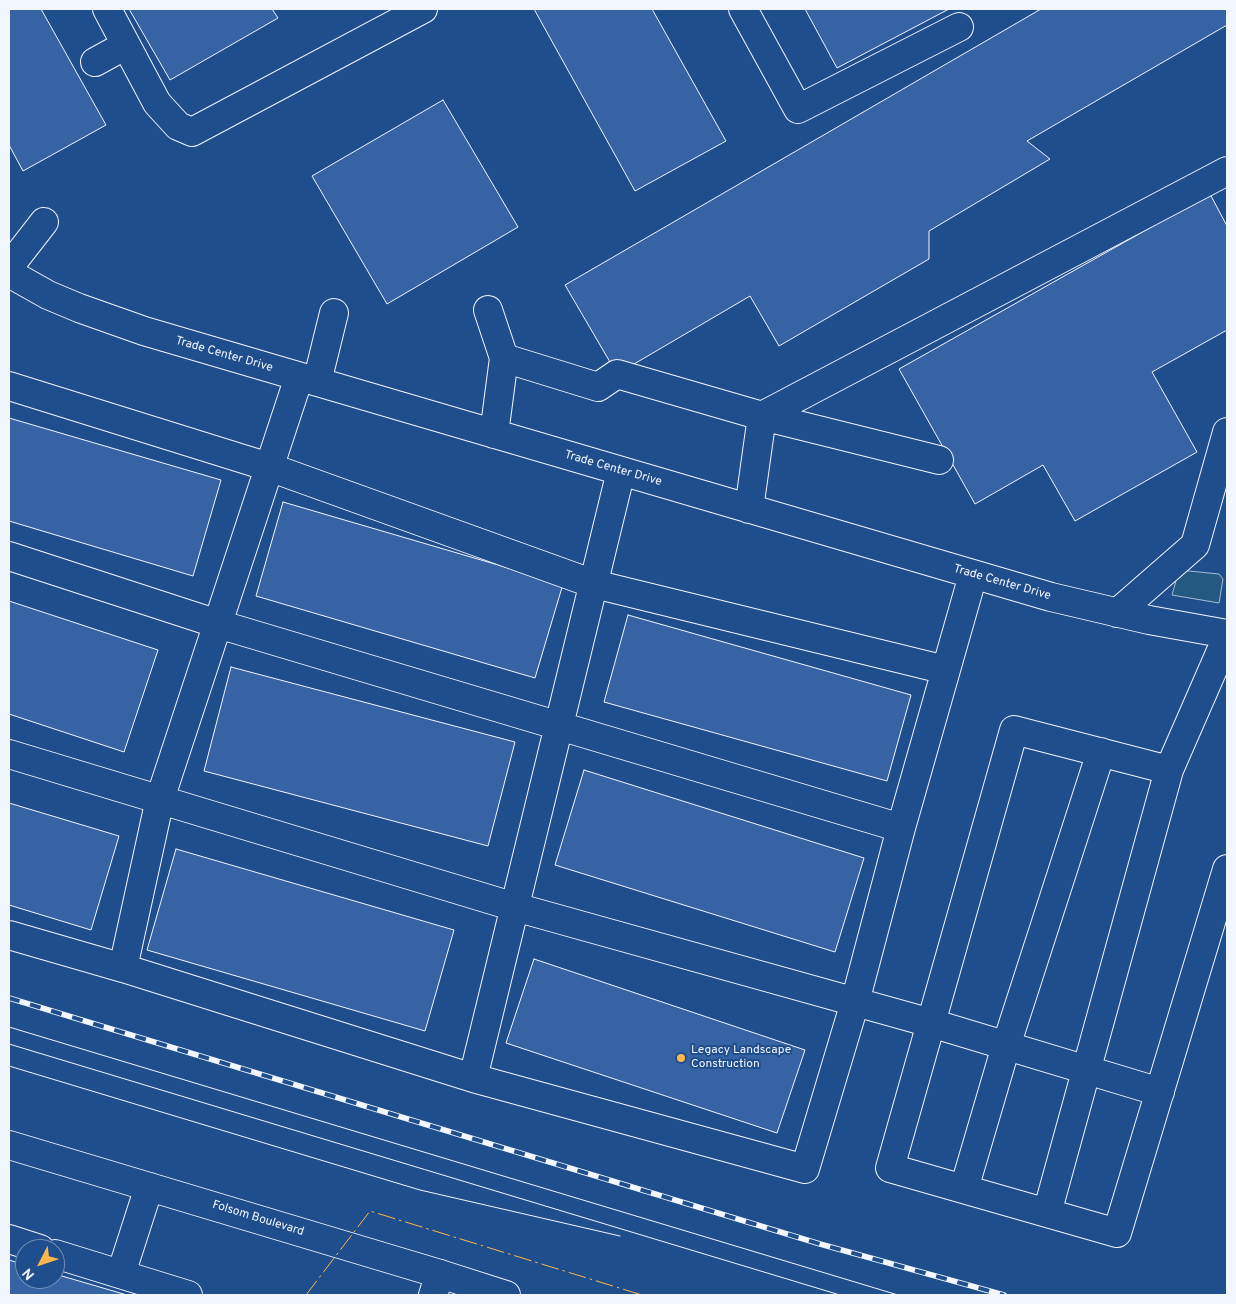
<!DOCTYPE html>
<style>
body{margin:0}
#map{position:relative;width:1236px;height:1304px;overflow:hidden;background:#1f4e8c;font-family:Overpass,sans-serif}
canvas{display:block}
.frame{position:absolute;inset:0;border:10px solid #f2f6ff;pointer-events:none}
.north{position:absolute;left:15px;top:1239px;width:50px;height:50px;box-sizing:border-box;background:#1f4e8c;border:1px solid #7391ba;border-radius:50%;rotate:229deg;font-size:14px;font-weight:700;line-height:20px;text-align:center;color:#f2f6ff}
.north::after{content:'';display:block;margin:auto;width:18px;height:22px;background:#ffb74d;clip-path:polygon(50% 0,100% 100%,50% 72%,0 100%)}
</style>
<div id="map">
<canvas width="1236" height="1304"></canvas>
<div class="frame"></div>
<div class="north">N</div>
</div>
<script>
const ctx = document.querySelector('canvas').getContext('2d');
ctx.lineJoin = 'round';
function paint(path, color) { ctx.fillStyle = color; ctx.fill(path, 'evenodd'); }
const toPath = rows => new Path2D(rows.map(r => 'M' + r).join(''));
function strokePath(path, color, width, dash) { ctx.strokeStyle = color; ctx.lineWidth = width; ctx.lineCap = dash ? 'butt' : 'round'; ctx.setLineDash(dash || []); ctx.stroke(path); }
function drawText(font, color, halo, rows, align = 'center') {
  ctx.font = font + ' Overpass,sans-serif'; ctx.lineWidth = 4; ctx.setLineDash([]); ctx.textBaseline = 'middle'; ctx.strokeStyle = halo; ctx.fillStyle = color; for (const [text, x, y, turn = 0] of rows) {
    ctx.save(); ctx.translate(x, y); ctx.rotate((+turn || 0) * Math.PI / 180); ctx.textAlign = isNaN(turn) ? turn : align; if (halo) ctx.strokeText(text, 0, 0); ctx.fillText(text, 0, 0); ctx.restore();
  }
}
const green = toPath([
 [1179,570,1219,574,1223,579,1219,603,1172,595,1179,570]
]);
paint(green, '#245a82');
strokePath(green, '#a8bbd7', 1);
const building = toPath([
 [9,9,41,9,106,125,23,171,9,145,9,9],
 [129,9,272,9,278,18,170,80,129,9],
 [534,9,652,9,726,141,635,191,534,9],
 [805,9,949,9,837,68,805,9],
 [1041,9,1227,9,1227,25,1027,141,1050,159,929,231,929,259,779,346,750,296,617,374,565,285,1041,9],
 [443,100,518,227,387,304,312,176,443,100],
 [1210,194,1227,226,1227,330,1152,372,1197,452,1075,521,1043,465,975,504,899,369,1210,194],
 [9,418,221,480,193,576,9,521,9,418],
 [283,502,563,584,535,678,256,596,283,502],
 [9,601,158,650,124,752,9,714,9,601],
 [628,615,911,695,887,781,604,702,628,615],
 [231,667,515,742,488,846,204,771,231,667],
 [584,770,864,858,835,952,555,865,584,770],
 [9,803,119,836,91,930,9,905,9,803],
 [176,849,454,930,425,1031,147,950,176,849],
 [534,959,805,1050,777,1133,506,1043,534,959],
 [9,1260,25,1265,25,1279,55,1279,55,1274,127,1295,9,1295,9,1260]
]);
paint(building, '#3563a3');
strokePath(building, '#f2f6ff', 1);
const minor = toPath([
 [107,9,157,103,178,126,192,132,423,9],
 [743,9,798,109,959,27],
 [95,62,126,45],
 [9,267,44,222],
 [9,273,48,295,79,308,144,331,1051,597,1149,620,1227,634],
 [488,310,504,358],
 [317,382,334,313],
 [9,386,269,467,594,584,946,670],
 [494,434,504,358,598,387,617,374,762,416,939,460],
 [749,509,762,416,1227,171],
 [9,556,218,624,901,828],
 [1117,613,1195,545,1227,432],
 [9,754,515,907,931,1023,1160,1092],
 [1169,770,1014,730,890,1168,1117,1233,1227,869],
 [9,935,123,968,473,1078,805,1169,855,1002,901,828,973,575],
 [123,968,160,799,299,377],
 [473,1078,621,471],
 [964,1189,1006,1046,1101,752],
 [1047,1213,1169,770,1227,637],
 [9,1239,40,1249],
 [55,1254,188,1295],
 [121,1274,149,1187],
 [433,1295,440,1274]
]);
const major = toPath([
 [9,1145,440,1274,506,1295]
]);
strokePath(minor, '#f2f6ff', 30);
strokePath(major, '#f2f6ff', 30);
strokePath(minor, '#1f4e8c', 28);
strokePath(major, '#1f4e8c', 28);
strokePath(toPath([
 [9,1027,898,1295],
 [9,1044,840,1295],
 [9,1066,420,1190,620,1236]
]), '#f2f6ff', 1);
const rail = toPath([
 [9,998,820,1244,1004,1295]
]);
strokePath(rail, '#f2f6ff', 5.5);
strokePath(rail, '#1f4e8c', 4, [11]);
strokePath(toPath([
 [306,1295,370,1211,642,1295]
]), '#ffb74d', 1, [18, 4, 2.5, 4]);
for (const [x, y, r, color] of [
 [681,1058,5,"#ffb74d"]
]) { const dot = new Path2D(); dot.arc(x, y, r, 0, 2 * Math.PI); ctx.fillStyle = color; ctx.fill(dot); strokePath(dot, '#1f4e8c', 2); }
drawText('12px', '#f2f6ff', '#1f4e8c', [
 ["Trade Center Drive",224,355,16],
 ["Trade Center Drive",613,469,16],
 ["Trade Center Drive",1002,583,16],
 ["Folsom Boulevard",258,1219,17]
]);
drawText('12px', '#f2f6ff', '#1f4e8c', [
 ["Legacy Landscape",691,1051],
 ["Construction",691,1065]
], 'left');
</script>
